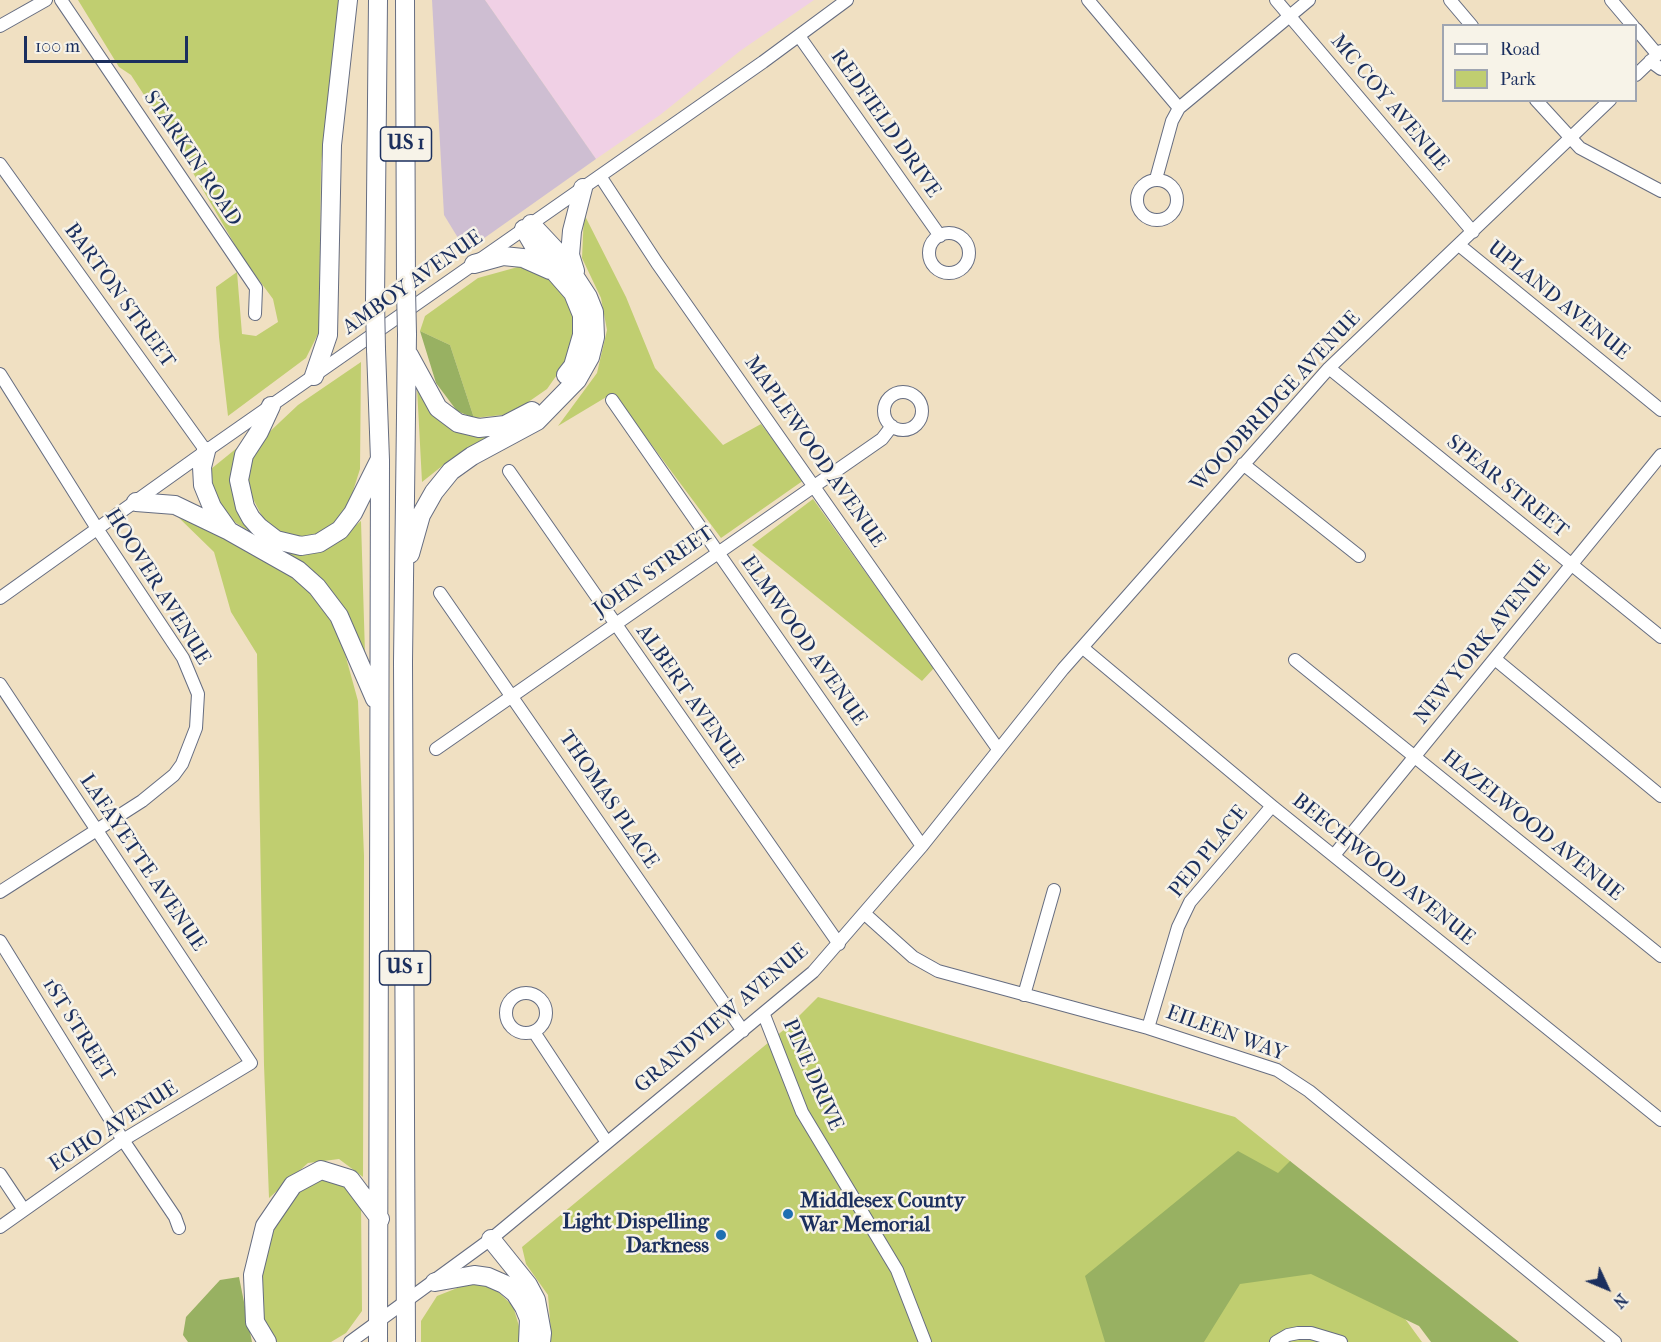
<!DOCTYPE html>
<style>
body{margin:0}
#map{position:relative;width:1661px;height:1342px;overflow:hidden;background:#f0e0c2;font-family:"IM FELL French Canon",serif}
canvas{display:block}
.legend{position:absolute;left:1442px;top:24px;width:195px;height:78px;box-sizing:border-box;background:#f7f3e8;border:2px solid #9fa5b1;margin:0;padding:8px 10px;list-style:none;font-size:18px;color:#1b2f5e}
.legend li{display:flex;align-items:center;gap:12px;height:30px}
.legend b{width:30px;border:2px solid #9fa5b1}
.north{position:absolute;left:1577px;top:1258px;width:60px;height:60px;-webkit-text-stroke:4px #f7f3e8;paint-order:stroke;rotate:134deg;font-size:16px;font-weight:700;line-height:24px;text-align:center;color:#1b2f5e}
.north::after{content:'';display:block;margin:auto;width:21px;height:27px;background:#1b2f5e;clip-path:polygon(50% 0,100% 100%,50% 72%,0 100%)}
.scale{position:absolute;left:24px;top:36px;width:164px;height:27px;box-sizing:border-box;border:3px solid #1b2f5e;border-top:0;padding-left:8px;font-size:18px;line-height:21px;white-space:nowrap;color:#1b2f5e;-webkit-text-stroke:4px #f7f3e8;paint-order:stroke}
</style>
<div id="map">
<canvas width="1661" height="1342"></canvas>
<ul class="legend">
<li><b style="height:8px;background:#fff"></b>Road</li>
<li><b style="height:16px;background:#c0ce70"></b>Park</li>
</ul>
<div class="north">N</div>
<div class="scale">100 m</div>
</div>
<script>
const ctx = document.querySelector('canvas').getContext('2d');
ctx.lineJoin = 'round';
function paint(path, color) { ctx.fillStyle = color; ctx.fill(path, 'evenodd'); }
const toPath = rows => new Path2D(rows.map(r => 'M' + r).join(''));
function strokePath(path, color, width, dash) { ctx.strokeStyle = color; ctx.lineWidth = width; ctx.lineCap = dash ? 'butt' : 'round'; ctx.setLineDash(dash || []); ctx.stroke(path); }
function drawText(font, color, halo, rows, align = 'center') {
  ctx.font = font + ' "IM FELL French Canon",serif'; ctx.lineWidth = 5; ctx.setLineDash([]); ctx.textBaseline = 'middle'; ctx.strokeStyle = halo; ctx.fillStyle = color; for (const [text, x, y, turn = 0] of rows) {
    ctx.save(); ctx.translate(x, y); ctx.rotate((+turn || 0) * Math.PI / 180); ctx.textAlign = isNaN(turn) ? turn : align; if (halo) ctx.strokeText(text, 0, 0); ctx.fillText(text, 0, 0); ctx.restore();
  }
}
paint(toPath([
 [485,0,814,0,740,51,660,115,596,159]
]), '#f0d0e5');
paint(toPath([
 [432,0,485,0,596,159,466,251,444,215]
]), '#cebed2');
paint(toPath([
 [78,0,339,0,321,164,319,332,306,358,228,416,219,337,216,287,237,272,242,334,256,336,278,322,273,299,242,257,178,147,131,75,119,67],
 [584,214,626,297,655,368,723,445,761,424,804,480,721,538,613,393,558,426,597,373,607,330,601,298,582,258],
 [525,265,555,278,566,291,577,323,571,355,547,389,511,414,474,418,450,345,420,331,425,316,478,278],
 [361,362,360,469,348,507,333,527,306,540,284,536,266,524,249,491,249,462,263,438,298,405],
 [417,388,437,419,470,436,501,433,451,459,422,482],
 [243,443,233,468,260,538,233,521,215,498,211,469],
 [813,499,934,668,922,681,752,545],
 [176,515,276,564,310,593,339,632,358,701,364,856,363,1177,339,1159,308,1163,269,1198,264,1065,257,654,231,612,214,552],
 [361,521,365,654,281,550,325,550],
 [818,997,1235,1117,1290,1161,1422,1342,550,1342,551,1333,548,1295,526,1264,522,1247,792,1023],
 [322,1174,348,1186,361,1202,362,1311,346,1333,331,1342,276,1342,266,1335,259,1307,261,1259,267,1234,301,1186],
 [470,1283,493,1287,513,1306,521,1333,519,1342,421,1342,421,1321,437,1296]
]), '#c0ce70');
paint(toPath([
 [420,331,450,345,474,418,457,411,436,383],
 [1238,1151,1278,1173,1290,1161,1519,1342,1431,1342,1419,1326,1311,1274,1240,1284,1204,1342,1105,1342,1085,1276],
 [239,1277,252,1342,188,1342,183,1335,186,1317,220,1280]
]), '#98b162');
const minor = toPath([
 [61,0,256,288,255,314],
 [1088,0,1179,108],
 [1276,0,1473,232],
 [1450,0,1472,26],
 [1611,0,1633,26],
 [0,26,46,0],
 [1636,29,1657,54],
 [799,36,940,236],
 [1650,61,1661,69],
 [1636,75,1661,51],
 [1536,100,1580,148,1661,191],
 [0,164,206,451],
 [600,176,657,263,998,749],
 [1156,179,1172,121,1179,108,1309,0],
 '1137 200a20 20 0 1 1 40 0a20 20 0 1 1-40 0Z',
 '929 253a20 20 0 1 1 40 0a20 20 0 1 1-40 0Z',
 [1459,245,1661,410],
 [1329,368,1661,637],
 [0,374,98,530,183,658,198,694,196,728,182,764,174,775,142,801,0,892],
 '884 411a19 19 0 1 1 38 0a19 19 0 1 1-38 0Z',
 [612,400,922,846],
 [1243,464,1359,556],
 [509,471,839,944],
 [440,593,743,1031],
 [0,598,206,451,763,62,847,0],
 [1083,648,1272,806,1661,1120],
 [1495,659,1661,796],
 [1295,660,1661,956],
 [0,684,251,1063,123,1140,0,1227],
 [436,749,882,439,892,426],
 [1335,854,1661,455],
 [865,914,913,957,938,971,1148,1028,1277,1070,1309,1091,1615,1342],
 [0,941,123,1140,175,1217,179,1228],
 '506 1013a20 20 0 1 1 40 0a20 20 0 1 1-40 0Z',
 [1024,995,1054,890],
 [764,1015,802,1112,897,1270,925,1342],
 [1148,1028,1178,927,1190,902,1272,806],
 [534,1032,606,1141],
 [0,1174,24,1210],
 [350,1342,491,1239,813,972,922,846,1063,669,1329,368,1610,100],
 [1276,1342,1288,1335,1298,1333,1311,1333,1341,1342]
]);
const highway = toPath([
 [405,0,406,289],
 [524,229,538,253,573,293,582,315,582,335,573,366,566,375],
 [474,264,503,256,523,258,550,270],
 [575,271,570,255,572,231,583,188],
 [375,301,378,0],
 [376,349,380,460,378,1342],
 [409,355,438,408,458,423,479,428,505,425,532,411],
 [314,376,328,335,332,145,348,0],
 [271,406,259,432,244,455,239,480,245,507,251,518,259,527,276,540,301,546,319,543,340,530,353,513,379,461],
 [206,451,202,467,203,485,212,507,229,531,298,570,317,587,339,616,375,699],
 [136,502,175,505,227,530],
 [410,554,421,515,434,492,451,471,472,456,537,421,577,380,590,357,595,337,594,312,588,297,562,257,531,224],
 [491,1239,528,1285,536,1300,542,1333,541,1342],
 [435,1282,474,1275,488,1277,504,1284,515,1293,524,1307,529,1319,528,1342],
 [267,1342,255,1322,253,1275,265,1226,293,1185,321,1170,350,1179,380,1219],
 [406,1342,403,662,407,334]
]);
strokePath(minor, '#666d81', 14);
strokePath(highway, '#666d81', 20);
strokePath(minor, '#fff', 12);
strokePath(highway, '#fff', 18);
const highwayBridge = toPath([
 [406,289,407,334],
 [375,301,376,349]
]);
strokePath(highwayBridge, '#666d81', 20, []);
strokePath(highwayBridge, '#fff', 18);
for (const [x, y, r, color] of [
 [788,1214,6,"#1f6fb2"],
 [721,1235,6,"#1f6fb2"]
]) { const dot = new Path2D(); dot.arc(x, y, r, 0, 2 * Math.PI); ctx.fillStyle = color; ctx.fill(dot); strokePath(dot, '#f7f3e8', 2); }
for (const [x, y, w] of [
 [406,144,51],
 [405,968,51]
]) { const box = new Path2D(); box.roundRect(x - w / 2, y - 17, w, 34, 4.5); ctx.fillStyle = '#f7f3e8'; ctx.fill(box); strokePath(box, '#1b2f5e', 1.5); }
drawText('bold 20px', '#1b2f5e', null, [
 ["US 1",406,144],
 ["US 1",405,968]
]);
drawText('21px', '#1b2f5e', '#f7f3e8', [
 ["MC COY AVENUE",1389,103,50],
 ["REDFIELD DRIVE",885,124,55],
 ["STARKIN ROAD",192,159,56],
 ["AMBOY AVENUE",413,283,-35],
 ["BARTON STREET",119,296,54],
 ["UPLAND AVENUE",1558,301,39],
 ["WOODBRIDGE AVENUE",1276,402,-47],
 ["MAPLEWOOD AVENUE",814,452,55],
 ["SPEAR STREET",1507,487,39],
 ["JOHN STREET",654,572,-35],
 ["HOOVER AVENUE",157,587,58],
 ["ELMWOOD AVENUE",803,641,55],
 ["NEW YORK AVENUE",1483,643,-51],
 ["ALBERT AVENUE",689,697,55],
 ["THOMAS PLACE",608,800,56],
 ["HAZELWOOD AVENUE",1532,826,39],
 ["PED PLACE",1209,852,-51],
 ["LAFAYETTE AVENUE",142,863,56],
 ["BEECHWOOD AVENUE",1383,870,39],
 ["GRANDVIEW AVENUE",722,1019,-40],
 ["1ST STREET",78,1030,58],
 ["EILEEN WAY",1226,1034,20],
 ["PINE DRIVE",812,1075,66],
 ["ECHO AVENUE",114,1127,-33]
]);
drawText('bold 21px', '#1b2f5e', '#f7f3e8', [
 ["Middlesex County",800,1202],
 ["War Memorial",800,1226],
 ["Light Dispelling",709,1223,"right"],
 ["Darkness",709,1247,"right"]
], 'left');
</script>
